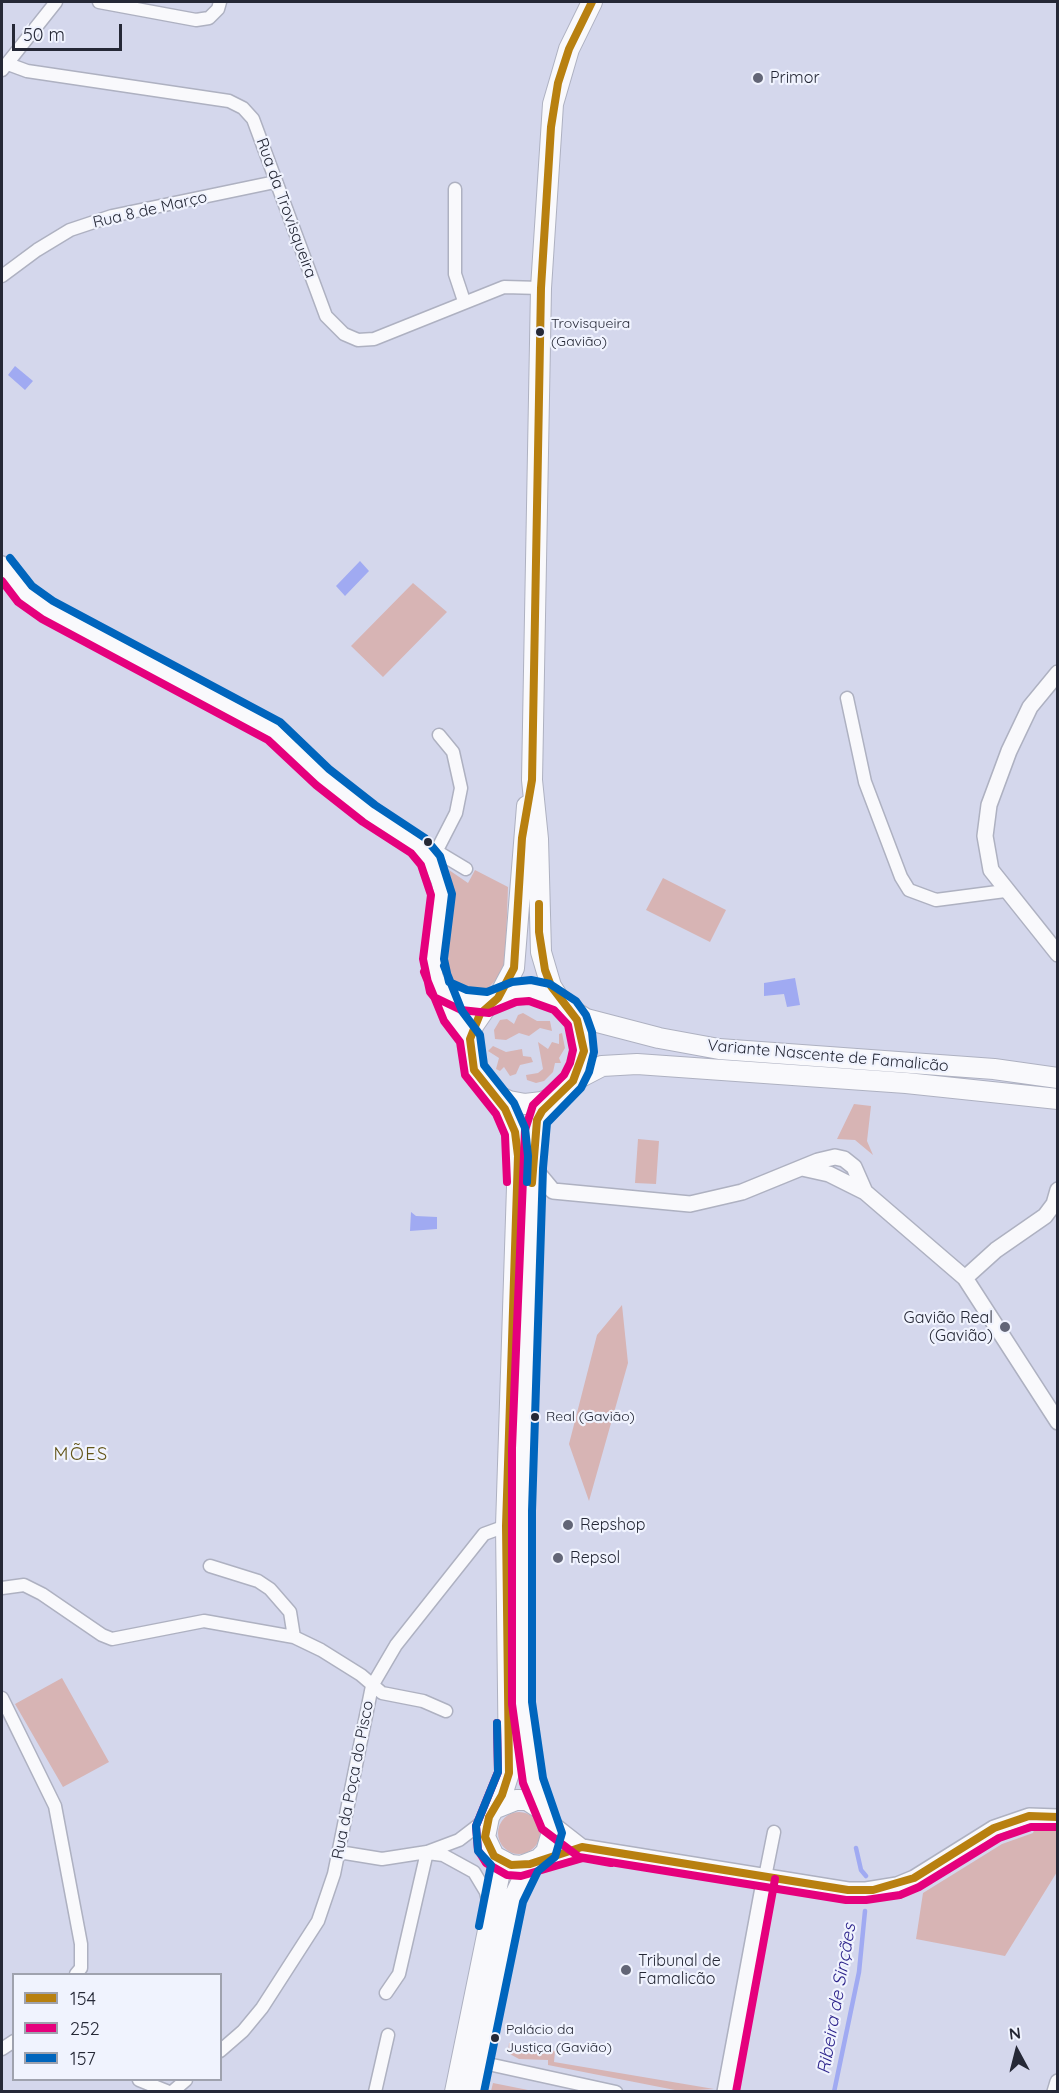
<!DOCTYPE html>
<meta charset="utf-8">
<style>
body{margin:0}
#map{position:relative;width:1059px;height:2093px;overflow:hidden;background:#d4d7ec;font-family:Quicksand,sans-serif}
canvas{display:block}
.frame{position:absolute;inset:0;border:3px solid #252836;pointer-events:none}
.legend{position:absolute;left:12px;top:1973px;width:210px;height:108px;box-sizing:border-box;background:#f0f3fe;border:2px solid #9fa2ae;margin:0;padding:8px 10px;list-style:none;font-size:18px;color:#252836}
.legend li{display:flex;align-items:center;gap:12px;height:30px}
.legend b{width:30px;border:2px solid #9fa2ae}
.north{position:absolute;left:987px;top:2021px;width:60px;height:60px;-webkit-text-stroke:4px #f0f3fe;paint-order:stroke;rotate:353deg;font-size:16px;font-weight:700;line-height:24px;text-align:center;color:#252836}
.north::after{content:'';display:block;margin:auto;width:21px;height:27px;background:#252836;clip-path:polygon(50% 0,100% 100%,50% 72%,0 100%)}
.scale{position:absolute;left:12px;top:24px;width:110px;height:27px;box-sizing:border-box;border:3px solid #252836;border-top:0;padding-left:8px;font-size:18px;line-height:21px;white-space:nowrap;color:#252836;-webkit-text-stroke:4px #f0f3fe;paint-order:stroke}
</style>
<div id="map">
<canvas width="1059" height="2093"></canvas>
<div class="frame"></div>
<ul class="legend">
<li><b style="height:8px;background:#b88010"></b>154</li>
<li><b style="height:8px;background:#e5007d"></b>252</li>
<li><b style="height:8px;background:#0065bd"></b>157</li>
</ul>
<div class="north">N</div>
<div class="scale">50 m</div>
</div>
<script>
const ctx = document.querySelector('canvas').getContext('2d');
ctx.lineJoin = 'round';
function paint(path, color) { ctx.fillStyle = color; ctx.fill(path, 'evenodd'); }
const toPath = rows => new Path2D(rows.map(r => 'M' + r).join(''));
function strokePath(path, color, width, dash) { ctx.strokeStyle = color; ctx.lineWidth = width; ctx.lineCap = dash ? 'butt' : 'round'; ctx.setLineDash(dash || []); ctx.stroke(path); }
function drawText(font, color, halo, rows, align = 'center') {
  ctx.font = font + ' Quicksand,sans-serif'; ctx.lineWidth = 4.5; ctx.setLineDash([]); ctx.textBaseline = 'middle'; ctx.strokeStyle = halo; ctx.fillStyle = color; for (const [text, x, y, turn = 0] of rows) {
    ctx.save(); ctx.translate(x, y); ctx.rotate((+turn || 0) * Math.PI / 180); ctx.textAlign = isNaN(turn) ? turn : align; if (halo) ctx.strokeText(text, 0, 0); ctx.fillText(text, 0, 0); ctx.restore();
  }
}
paint(toPath([
 [413,583,447,612,383,677,351,646],
 [449,870,468,883,475,870,508,887,505,971,479,997,455,989,447,974,453,890],
 [663,878,726,910,710,942,646,910],
 [523,1013,537,1021,550,1021,552,1031,540,1028,529,1036,519,1033,506,1040,495,1039,494,1030,500,1020,507,1019,514,1024,518,1015],
 [562,1033,565,1048,559,1058,561,1063,555,1063,553,1072,544,1081,536,1083,527,1080,526,1075,538,1073,543,1069,538,1042,548,1049,552,1042,559,1044,559,1034],
 [493,1046,506,1052,522,1049,523,1056,531,1057,533,1062,520,1065,516,1074,510,1076,504,1067,500,1071,496,1069,499,1058,488,1051],
 [854,1104,871,1106,867,1141,873,1155,855,1140,837,1139],
 [638,1139,659,1141,656,1184,635,1183],
 [622,1305,628,1363,589,1501,569,1444,597,1335],
 [62,1678,109,1762,63,1787,15,1704],
 '498 1833a21 21 0 1 1 42 0a21 21 0 1 1-42 0Z',
 [1034,1830,1057,1831,1057,1872,1005,1956,916,1939,923,1893,1002,1844,1033,1833],
 [509,2043,555,2051,554,2062,714,2089,680,2091,548,2065,548,2060,519,2059,508,2053],
 [493,2083,533,2091,491,2091]
]), '#d7b4b4');
paint(toPath([
 [15,366,33,381,25,390,8,375],
 [360,561,369,571,345,596,336,586],
 [795,978,800,1005,787,1007,784,994,764,996,764,983],
 [411,1212,416,1216,437,1217,437,1229,410,1231]
]), '#a0aaf2');
strokePath(toPath([
 [856,1848,861,1870,866,1876],
 [834,2092,859,1972,865,1911]
]), '#a0aaf2', 4.5);
const minor = toPath([
 [99,2,196,20,209,18,218,9,220,2],
 [8,64,27,71,229,101,243,108,253,119,326,316,344,334,358,340,374,339,504,287,541,288],
 [2,70,56,2],
 [455,189,455,274,464,301],
 [2,276,37,250,70,230,112,216,275,182],
 [847,698,865,782,901,877,909,890,936,900,1005,891],
 [431,848,466,869],
 [437,850,456,813,461,788,453,752,439,735],
 [210,1566,258,1581,270,1589,290,1612,294,1637],
 [2,1588,24,1585,42,1594,102,1635,112,1639,204,1621,294,1637,321,1650,361,1675,382,1693,423,1701,446,1711],
 [2,1698,55,1806,81,1944,81,1968,76,1974],
 [339,1852,382,1859,427,1852,459,1840,489,1817],
 [428,1853,443,1855,474,1872,486,1892,489,1905],
 [765,1877,774,1832],
 [386,1993,399,1974,427,1852],
 [2,2049,14,2041],
 [220,2051,243,2031,262,2008,318,1921,334,1874,372,1686,396,1645,484,1534,506,1526],
 [479,2062,616,2092],
 [139,2080,169,2092],
 [172,2092,186,2080],
 [375,2092,388,2035]
]);
const tertiary = toPath([
 [2,564,25,594,47,610,274,731,322,777,369,814,418,845,430,860,439,881,442,895,433,959,435,976,453,1016,470,1039],
 [1058,673,1030,707,1009,751,989,805,985,836,991,870,1058,954],
 [440,989,464,1000,489,1003],
 [533,1167,553,1191,690,1204,742,1192,818,1161,835,1157,844,1159,854,1167,865,1192],
 [802,1168,829,1174,865,1192,965,1278,1058,1422],
 [965,1278,996,1250,1045,1216,1054,1204,1058,1190],
 [550,1822,582,1847,848,1890,866,1890,897,1885,914,1878,994,1828,1029,1816,1058,1817],
 [539,1859,582,1847],
 [725,2092,765,1877],
 [1055,2092,1058,2082]
]);
const primary = toPath([
 [530,990,547,994,568,1008,577,1020,582,1035,584,1051,580,1067,573,1081,542,1111,535,1131,521,1511,522,1703,533,1781,552,1832,546,1852,539,1859,521,1866,511,1865,494,1856,485,1837,489,1817,502,1795,509,1773,506,1526,518,1156,515,1132,505,1109,474,1070,470,1055,470,1039,473,1026,489,1003,513,992,530,990],
 [498,998,514,968,527,806],
 [561,1002,551,986,541,952,538,839,532,780,541,288,553,104,569,49,592,2],
 [494,1094,509,1101,525,1104,542,1102,554,1097],
 [496,1808,516,1800,527,1800,545,1812],
 [455,2092,502,1862],
 [473,2092,513,1899,530,1864]
]);
const trunk = toPath([
 [568,1008,586,1019,659,1038,719,1049,994,1069,1058,1078],
 [573,1081,602,1066,637,1064,906,1083,1058,1099]
]);
strokePath(minor, '#aeb1c1', 15);
strokePath(tertiary, '#aeb1c1', 18);
strokePath(primary, '#aeb1c1', 22);
strokePath(trunk, '#aeb1c1', 22);
strokePath(minor, '#f9f9fc', 12);
strokePath(tertiary, '#f9f9fc', 15);
strokePath(primary, '#f9f9fc', 20);
strokePath(trunk, '#f9f9fc', 20);
strokePath(toPath([
 [592,2,569,49,558,83,551,127,541,288,532,780,522,838,514,968,498,998,480,1014,470,1039,474,1070,505,1109,515,1132,518,1156,506,1526,509,1773,502,1795,489,1817,485,1837,494,1856,511,1865,530,1864,582,1847,848,1890,873,1890,914,1878,994,1828,1029,1816,1058,1817],
 [532,1183,537,1120,542,1111,573,1081,584,1051,577,1020,551,986,545,970,539,932,539,904]
]), '#b88010', 8);
strokePath(toPath([
 [2,581,18,602,42,619,268,740,316,785,363,822,411,853,421,865,431,895,423,959,430,992,434,997,461,1010,489,1013,516,1002,529,1001,554,1010,568,1025,573,1050,570,1063,564,1075,533,1105,525,1130,512,1448,512,1704,523,1783,542,1829,579,1857,846,1900,866,1900,900,1895,919,1887,999,1838,1031,1827,1058,1827],
 [424,972,444,1021,460,1042,465,1075,496,1114,505,1135,507,1182],
 [497,1723,498,1772,476,1826,478,1850,486,1863,507,1875,521,1876,583,1858,611,1863],
 [736,2092,775,1879]
]), '#e5007d', 8);
strokePath(toPath([
 [10,558,32,586,53,601,280,722,329,769,375,805,425,838,440,856,452,894,444,959,449,982,467,990,487,992,512,982,531,980,550,984,576,1001,586,1015,592,1032,594,1052,589,1072,581,1088,547,1123,543,1168,532,1511,532,1702,543,1778,562,1833,555,1857,538,1871,523,1902,484,2092],
 [444,966,462,1011,480,1035,484,1065,514,1103,525,1128,528,1156,527,1182],
 [479,1926,491,1865,478,1851,476,1826,498,1772,497,1723]
]), '#0065bd', 8);
for (const [x, y, r, color] of [
 [758,78,6,"#626576"],
 [540,332,5,"#252836"],
 [428,842,5,"#252836"],
 [1005,1327,6,"#626576"],
 [535,1417,5,"#252836"],
 [568,1525,6,"#626576"],
 [558,1558,6,"#626576"],
 [626,1970,6,"#626576"],
 [495,2038,5,"#252836"]
]) { const dot = new Path2D(); dot.arc(x, y, r, 0, 2 * Math.PI); ctx.fillStyle = color; ctx.fill(dot); strokePath(dot, '#f0f3fe', 2); }
drawText('14px', '#252836', '#f0f3fe', [
 ["Trovisqueira",551,324],
 ["(Gavião)",551,342],
 ["Real (Gavião)",546,1417],
 ["Palácio da",506,2030],
 ["Justiça (Gavião)",506,2048]
], 'left');
drawText('16px', '#252836', '#f0f3fe', [
 ["Primor",770,78],
 ["Gavião Real",993,1318,"right"],
 ["(Gavião)",993,1336,"right"],
 ["Repshop",580,1525],
 ["Repsol",570,1558],
 ["Tribunal de",638,1961],
 ["Famalicão",638,1979]
], 'left');
drawText('16px', '#252836', '#f0f3fe', [
 ["Rua da Trovisqueira",286,208,70],
 ["Rua 8 de Março",150,210,-13],
 ["Variante Nascente de Famalicão",828,1056,5],
 ["Rua da Poça do Pisco",353,1780,-79]
]);
ctx.letterSpacing = '1.5px';
drawText('18px', '#635518', '#f0f3fe', [
 ["MÕES",81,1455]
]);
ctx.letterSpacing = '0px';
drawText('italic 18px', '#281f89', '#f0f3fe', [
 ["Ribeira de Sinçães",837,1999,-80]
]);
</script>
